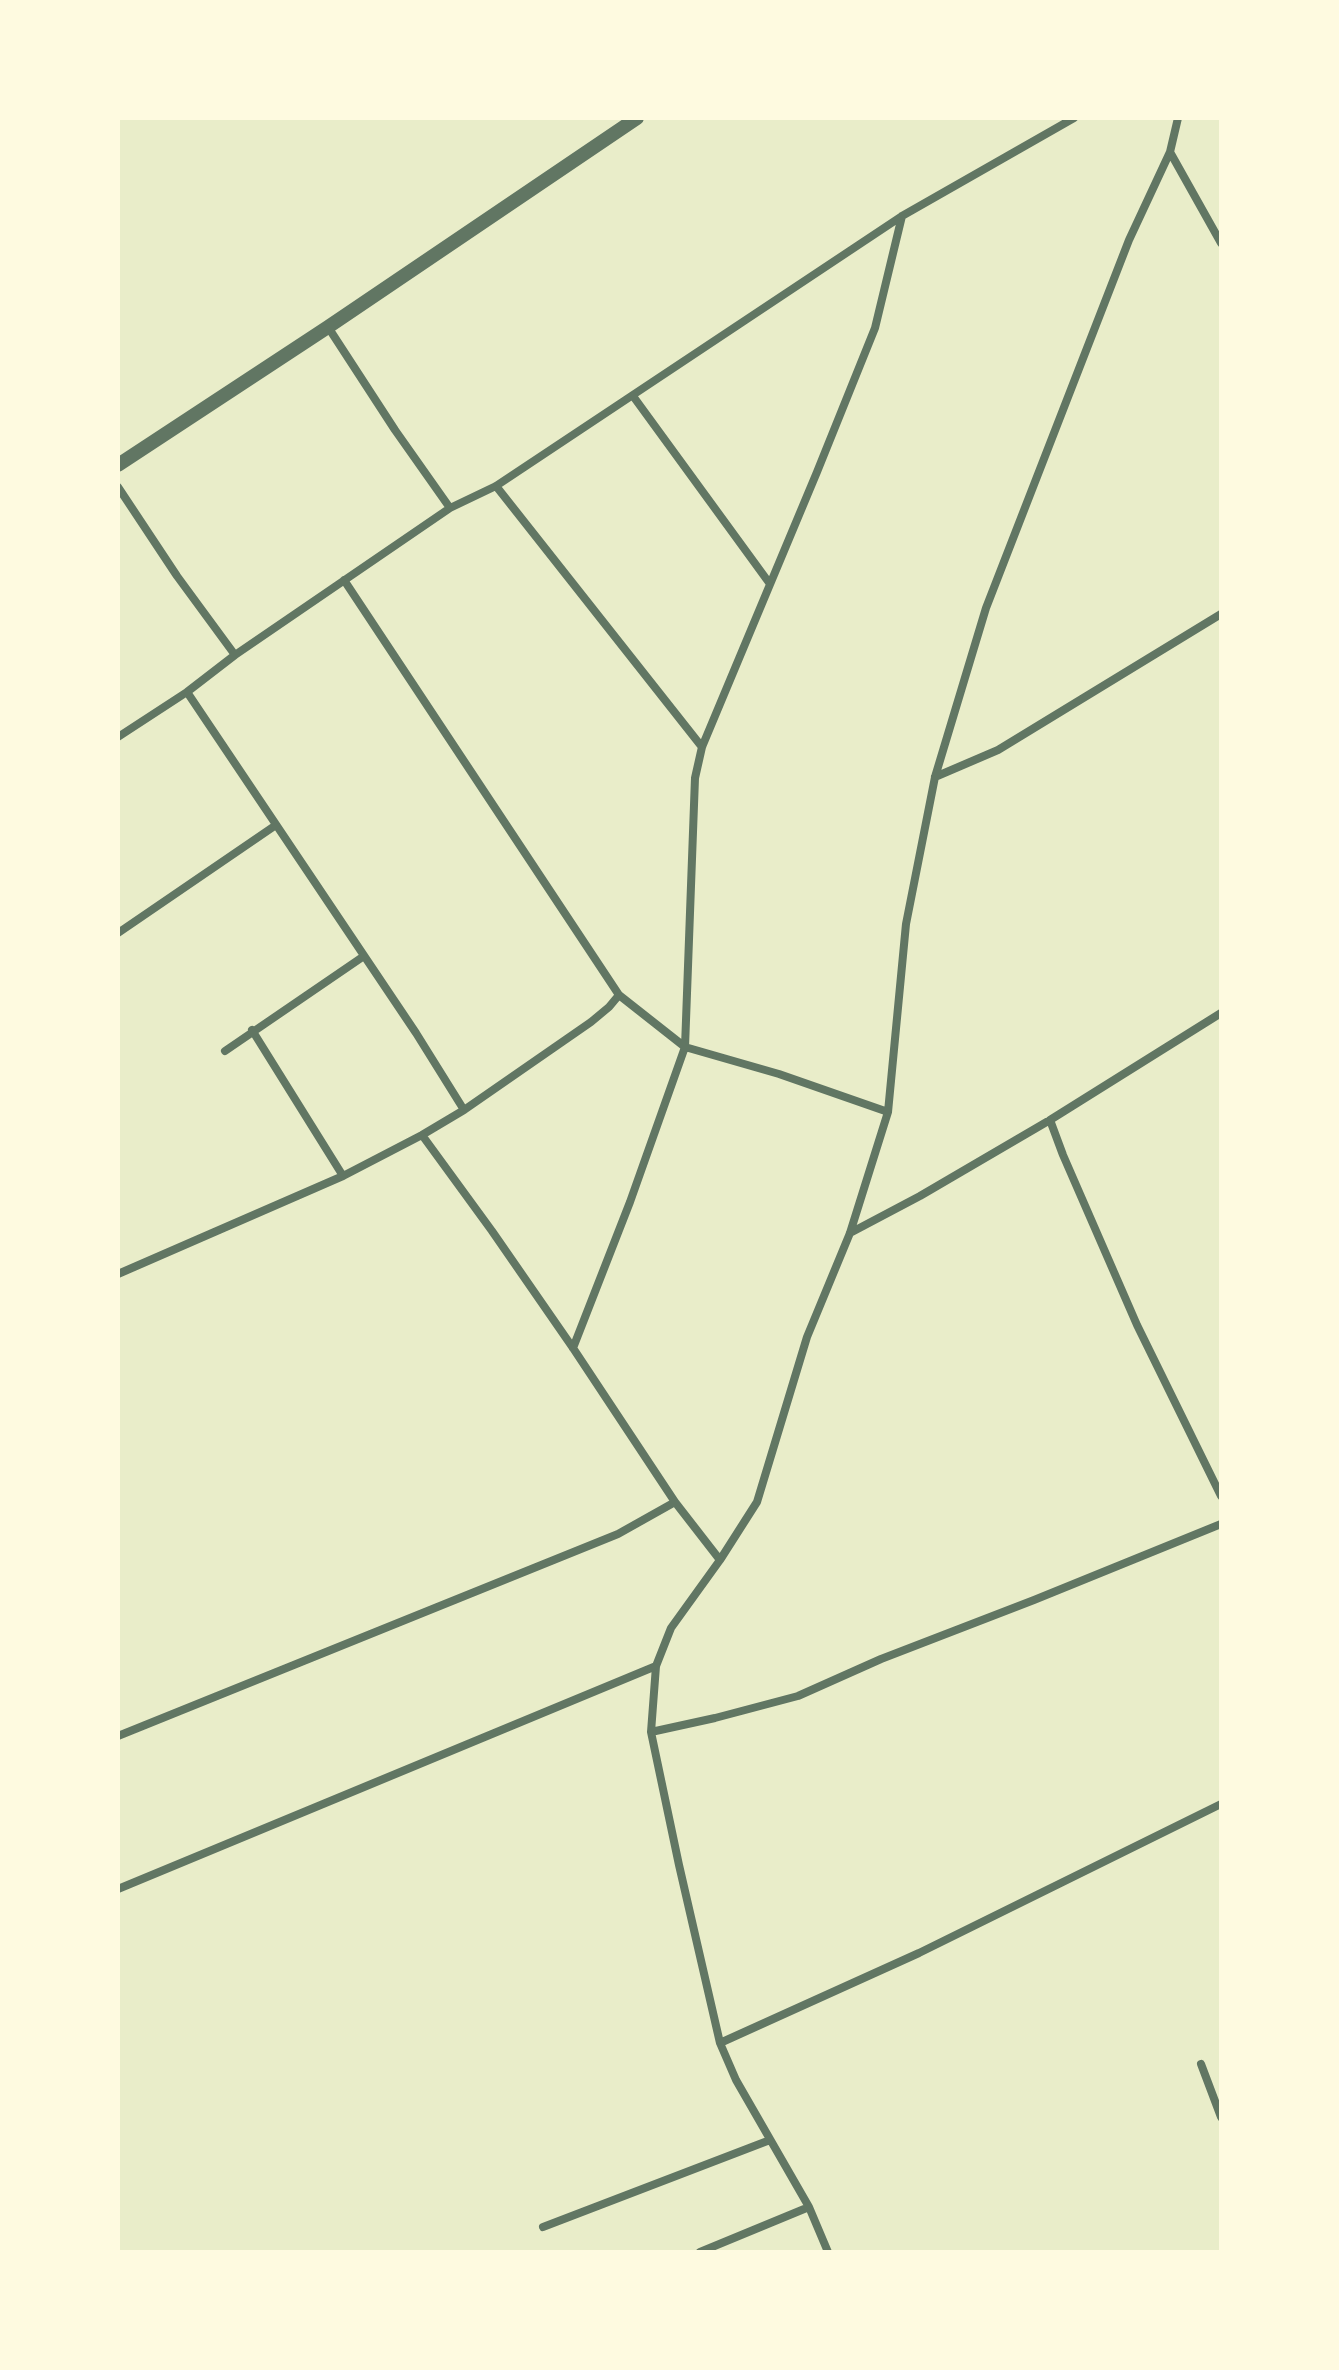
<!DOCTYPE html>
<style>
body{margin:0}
#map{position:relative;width:1339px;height:2370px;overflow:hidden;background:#e9edc9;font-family:"Space Grotesk",sans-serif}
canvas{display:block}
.frame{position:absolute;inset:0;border:120px solid #fefae0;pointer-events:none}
</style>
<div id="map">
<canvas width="1339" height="2370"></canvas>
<div class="frame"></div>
</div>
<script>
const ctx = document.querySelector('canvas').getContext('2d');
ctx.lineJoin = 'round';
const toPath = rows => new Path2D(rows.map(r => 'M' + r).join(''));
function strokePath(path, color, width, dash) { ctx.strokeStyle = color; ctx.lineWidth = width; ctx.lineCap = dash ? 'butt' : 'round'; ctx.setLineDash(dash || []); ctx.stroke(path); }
strokePath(toPath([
 [1178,118,1170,152,1221,243],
 [328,327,395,430,450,508],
 [633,396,770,584],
 [496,486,702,747],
 [118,487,177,576,235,655],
 [344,580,619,995],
 [187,692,416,1033,464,1110],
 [118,737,187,692,235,655,450,508,496,486,902,216,1074,118],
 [935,777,998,750,1221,614],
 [118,933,276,825],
 [252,1030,343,1176],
 [225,1051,364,956],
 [1050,1120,1063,1155,1137,1325,1221,1496],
 [422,1135,492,1231,573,1348,675,1502],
 [850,1233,920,1196,1050,1120,1221,1013],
 [118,1274,343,1176,422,1135,464,1110,591,1022,609,1007,619,995,685,1047,779,1074,888,1112],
 [573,1348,630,1202,685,1047,695,778,702,747,817,472,875,328,902,216],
 [651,1732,715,1718,798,1696,881,1659,1034,1600,1221,1524],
 [118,1736,618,1534,675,1502,720,1560],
 [118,1889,656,1666],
 [720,2043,919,1953,1221,1804],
 [1201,2064,1221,2117],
 [543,2227,770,2140],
 [700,2252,809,2207],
 [828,2252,809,2207,736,2080,720,2043,679,1865,651,1732,656,1666,671,1628,720,1560,757,1502,807,1337,850,1233,888,1112,906,924,935,777,986,608,1129,240,1170,152]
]), '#617663', 8);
strokePath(toPath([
 [118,465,328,327,637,118]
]), '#617663', 14);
</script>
